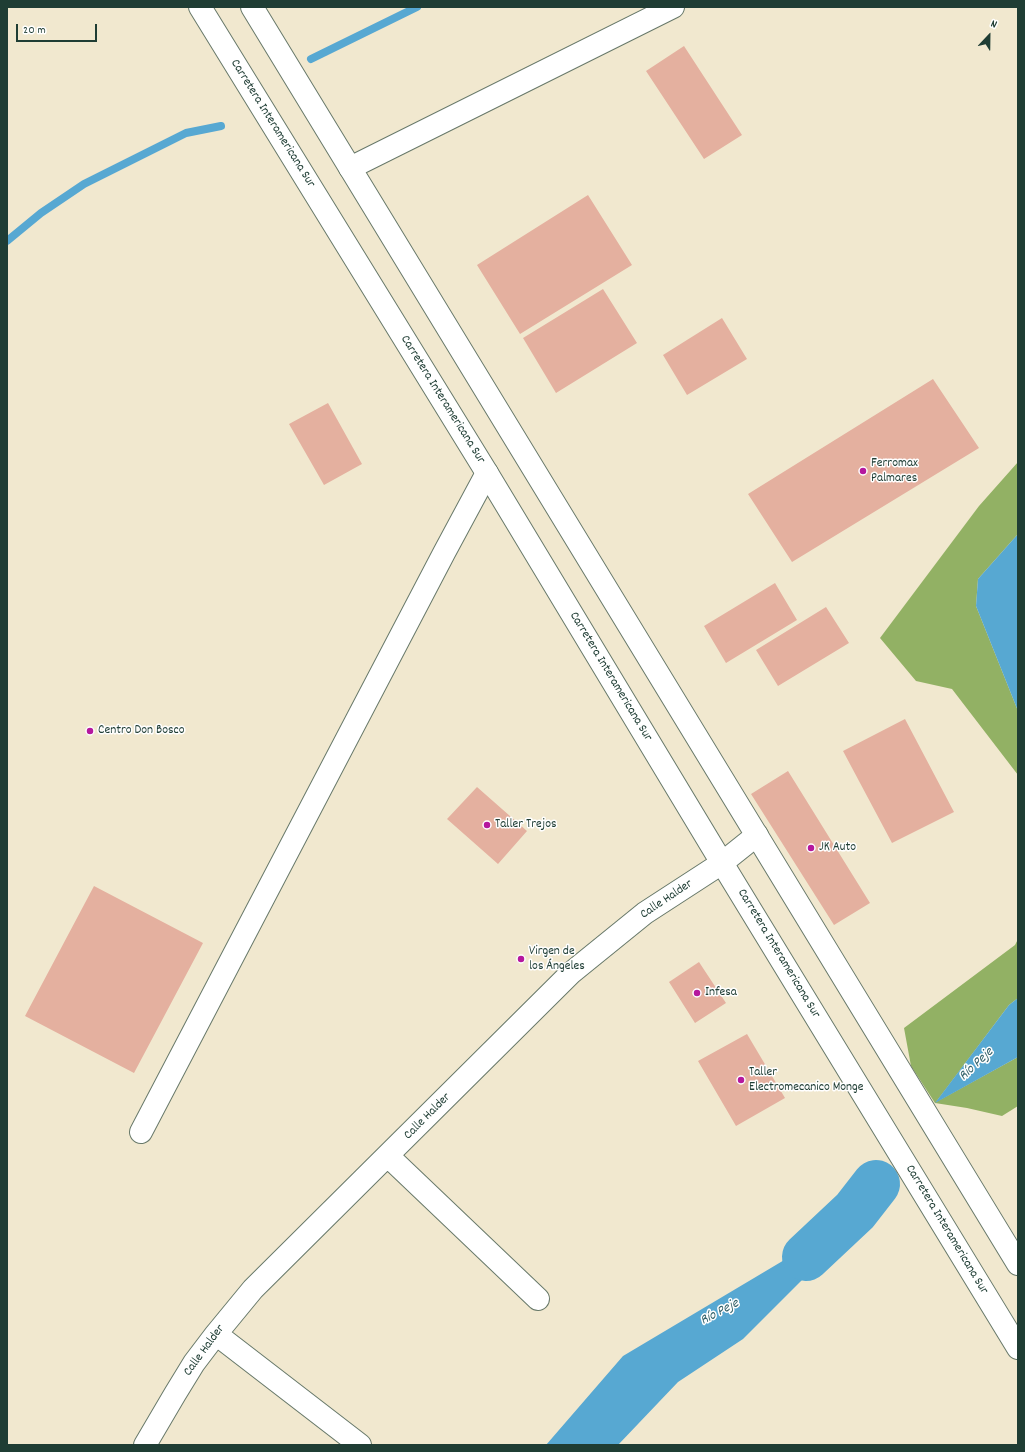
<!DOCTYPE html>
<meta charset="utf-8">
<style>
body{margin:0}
#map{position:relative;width:1025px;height:1452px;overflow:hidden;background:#f1e8cf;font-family:Dekko,sans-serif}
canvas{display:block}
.frame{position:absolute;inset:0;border:8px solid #1f3d34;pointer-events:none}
.north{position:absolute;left:969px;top:16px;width:40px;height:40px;-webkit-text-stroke:3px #fff;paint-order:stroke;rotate:22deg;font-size:11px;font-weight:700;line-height:16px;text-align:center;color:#1f3d34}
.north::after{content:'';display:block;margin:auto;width:14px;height:18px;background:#1f3d34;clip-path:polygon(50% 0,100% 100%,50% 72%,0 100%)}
.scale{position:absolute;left:16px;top:24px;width:81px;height:18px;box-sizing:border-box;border:2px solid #1f3d34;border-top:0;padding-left:5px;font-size:12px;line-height:14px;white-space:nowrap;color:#1f3d34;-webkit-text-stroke:3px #fff;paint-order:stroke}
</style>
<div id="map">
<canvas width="1025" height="1452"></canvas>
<div class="frame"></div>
<div class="north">N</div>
<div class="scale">20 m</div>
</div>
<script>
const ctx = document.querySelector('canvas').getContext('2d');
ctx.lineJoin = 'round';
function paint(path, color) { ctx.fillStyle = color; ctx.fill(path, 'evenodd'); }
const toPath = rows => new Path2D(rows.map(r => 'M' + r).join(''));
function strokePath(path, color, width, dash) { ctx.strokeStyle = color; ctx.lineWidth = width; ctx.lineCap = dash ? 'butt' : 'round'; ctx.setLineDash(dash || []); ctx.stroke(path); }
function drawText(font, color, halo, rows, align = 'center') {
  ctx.font = font + ' Dekko,sans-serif'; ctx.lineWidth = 3; ctx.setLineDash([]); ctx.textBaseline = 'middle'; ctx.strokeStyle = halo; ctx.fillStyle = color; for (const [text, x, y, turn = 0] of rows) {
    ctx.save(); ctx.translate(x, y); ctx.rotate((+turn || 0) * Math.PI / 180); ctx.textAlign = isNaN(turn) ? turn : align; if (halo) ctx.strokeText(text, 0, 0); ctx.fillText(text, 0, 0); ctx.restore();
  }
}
paint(toPath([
 [1018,462,1018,534,978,579,976,606,1018,711,1018,775,952,689,916,681,880,638,979,506],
 [1018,939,1018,998,1009,1005,936,1102,1018,1057,1018,1106,1002,1116,967,1108,935,1103,911,1066,904,1028,1015,945]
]), '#92b164');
paint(toPath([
 [1018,534,1018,711,976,606,978,579],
 [1018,998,1018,1057,935,1103,1009,1005],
 [855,1211,839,1243,743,1339,678,1382,618,1445,546,1445,623,1356,791,1256,821,1217]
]), '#57a8d2');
strokePath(toPath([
 [311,59,417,7],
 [7,241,41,213,84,184,186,133,221,126]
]), '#57a8d2', 8);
strokePath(toPath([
 [806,1257,855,1211,876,1184]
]), '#57a8d2', 48);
paint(toPath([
 [684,46,742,135,704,159,646,71],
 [588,195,632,265,520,334,477,265],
 [603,289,637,343,556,393,523,338],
 [722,318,747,359,687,395,663,355],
 [933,379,979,448,792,562,748,494],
 [328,403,362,464,324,485,289,424],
 [775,583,797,620,726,663,704,626],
 [826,607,849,643,778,686,756,650],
 [905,719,954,812,892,843,843,751],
 [788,771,870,903,834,925,751,794],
 [477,787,527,831,498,864,447,819],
 [94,886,203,943,134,1073,25,1016],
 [699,962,726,1003,695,1023,669,982],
 [747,1034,785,1098,736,1126,698,1061]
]), '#e4b09f');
const minor = toPath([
 [350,168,673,7],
 [141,1132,444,553,487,473],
 [388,1156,538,1299],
 [216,1334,360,1445],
 [145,1445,175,1394,194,1363,216,1334,253,1289,571,973,645,913,722,863,757,835]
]);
const highway = toPath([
 [200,7,487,473,722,863,1018,1348],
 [252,7,1018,1264]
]);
strokePath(minor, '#68796a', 24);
strokePath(highway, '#68796a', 24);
strokePath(minor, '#fff', 22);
strokePath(highway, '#fff', 22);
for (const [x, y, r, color] of [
 [863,471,4,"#b5179e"],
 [90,731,4,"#b5179e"],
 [487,825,4,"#b5179e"],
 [811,848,4,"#b5179e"],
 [521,959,4,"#b5179e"],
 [697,993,4,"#b5179e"],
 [741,1080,4,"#b5179e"]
]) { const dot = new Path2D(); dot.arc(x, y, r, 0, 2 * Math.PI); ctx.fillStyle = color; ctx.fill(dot); strokePath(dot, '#fff', 1.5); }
drawText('13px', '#1f3d34', '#fff', [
 ["Carretera Interamericana Sur",272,124,58],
 ["Carretera Interamericana Sur",442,400,58],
 ["Carretera Interamericana Sur",610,677,59],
 ["Calle Halder",667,900,-34],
 ["Carretera Interamericana Sur",778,954,59],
 ["Calle Halder",428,1117,-45],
 ["Carretera Interamericana Sur",946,1230,59],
 ["Calle Halder",205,1351,-54]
]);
drawText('13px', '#1f3d34', '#fff', [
 ["Ferromax",871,464],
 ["Palmares",871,479],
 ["Centro Don Bosco",98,731],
 ["Taller Trejos",495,825],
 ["JK Auto",819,848],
 ["Virgen de",529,952],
 ["los Ángeles",529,967],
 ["Infesa",705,993],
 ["Taller",749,1073],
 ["Electromecanico Monge",749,1088]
], 'left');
drawText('italic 14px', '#33626b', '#fff', [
 ["Río Peje",977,1065,-43],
 ["Río Peje",720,1313,-28]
]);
</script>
